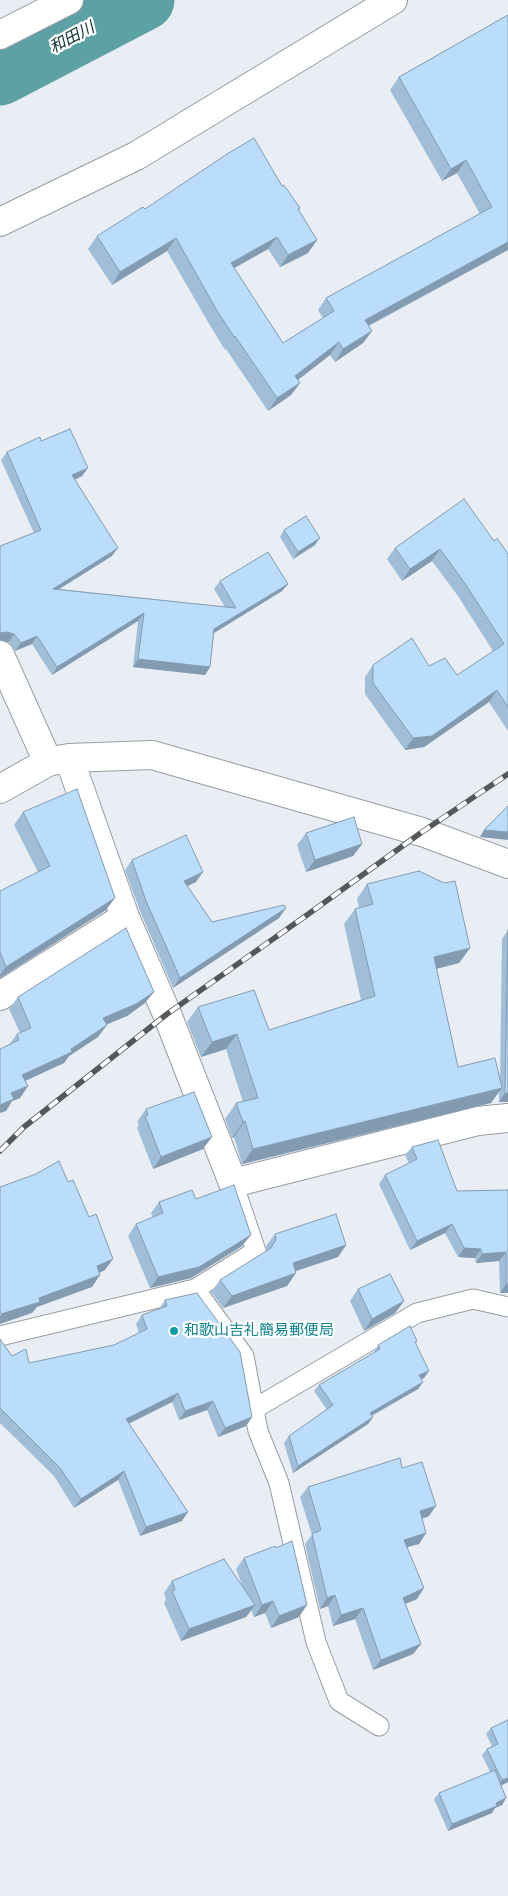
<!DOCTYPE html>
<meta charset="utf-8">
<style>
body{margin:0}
canvas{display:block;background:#e8eef3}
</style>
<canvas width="508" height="1896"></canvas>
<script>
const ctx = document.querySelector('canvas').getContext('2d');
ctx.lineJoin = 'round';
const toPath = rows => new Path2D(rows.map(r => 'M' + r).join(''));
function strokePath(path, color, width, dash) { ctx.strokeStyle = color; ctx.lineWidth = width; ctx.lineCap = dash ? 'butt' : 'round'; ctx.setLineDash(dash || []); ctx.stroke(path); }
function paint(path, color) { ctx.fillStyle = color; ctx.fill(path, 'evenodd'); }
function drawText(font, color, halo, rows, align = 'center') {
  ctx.font = font + ' Merriweather,"Noto Sans JP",serif'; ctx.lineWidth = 4.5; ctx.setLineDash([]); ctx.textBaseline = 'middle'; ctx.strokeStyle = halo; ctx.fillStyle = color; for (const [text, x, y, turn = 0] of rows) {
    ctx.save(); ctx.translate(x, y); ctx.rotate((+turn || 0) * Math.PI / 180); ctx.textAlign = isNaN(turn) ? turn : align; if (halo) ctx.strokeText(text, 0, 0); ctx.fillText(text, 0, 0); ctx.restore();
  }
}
strokePath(toPath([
 [0,75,144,0]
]), '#5ca1a4', 61);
const service = toPath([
 [195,1289,244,1356,258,1431,279,1483,316,1642,339,1701,379,1726],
 [0,1336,195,1289,256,1251,233,1183],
 [254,1409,417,1313,473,1299,508,1307]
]);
const minor = toPath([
 [0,35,69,0],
 [0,222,136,156,393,0],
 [69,758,125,917,167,1014,233,1183,478,1121,508,1118],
 [52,761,69,758,152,755,422,832,508,864],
 [0,996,125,917]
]);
const tertiary = toPath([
 [0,655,48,762,0,789]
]);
strokePath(service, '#989da2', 21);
strokePath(minor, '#989da2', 30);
strokePath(tertiary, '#989da2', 30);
strokePath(service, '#fff', 19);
strokePath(minor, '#fff', 28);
strokePath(tertiary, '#fff', 28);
const rail = toPath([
 [0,1151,24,1127,167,1014,307,915,422,832,508,774]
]);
strokePath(rail, '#55585a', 5.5);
strokePath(rail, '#fff', 4, [11]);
paint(toPath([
 [508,15,508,250,369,326,372,331,363,343,335,362,330,355,298,380,300,383,291,395,268,411,226,349,225,350,208,322,167,251,112,285,88,249,97,236,145,209,282,186,300,208,299,210,317,240,308,253,280,267,268,249,234,268,283,343,323,318,318,310,326,298,480,214,457,173,442,181,390,90,399,77],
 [41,441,88,468,82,476,75,480,112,556,59,589,225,607,214,589,220,581,288,584,282,591,214,633,210,667,205,675,133,667,138,621,52,675,32,644,15,651,9,642,0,640,0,546,34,533,1,460,7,452],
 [284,530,315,545,293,559,280,537],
 [494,541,508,554,508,731,489,702,424,747,405,750,365,694,365,677,373,665,429,666,457,675,493,651,458,596,432,561,402,581,387,559,395,548],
 [23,812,106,910,0,978,0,891,38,872,14,825],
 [306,833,362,844,353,856,306,872,297,845],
 [132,860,196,882,187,886,212,922,279,918,173,988,140,911,125,870],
 [367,884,470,948,459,963,436,969,458,1067,500,1077,502,939,508,930,508,1102,499,1102,499,1091,491,1103,242,1164,234,1137,232,1138,225,1119,236,1103,243,1102,226,1049,201,1057,187,1022,198,1007,269,1030,361,1000,344,924,355,909,359,908,357,899],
 [18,997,145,1003,127,1016,106,1025,98,1037,69,1056,64,1063,25,1081,28,1086,20,1098,12,1101,6,1111,9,1045,17,1034,20,1033,9,1009],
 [146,1109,203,1149,153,1169,137,1128,139,1125,137,1122],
 [412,1147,457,1191,508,1190,508,1293,500,1293,499,1261,476,1263,475,1258,458,1257,445,1233,410,1250,379,1184,385,1175,409,1163,405,1155],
 [196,1199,242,1246,191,1278,150,1288,128,1236,136,1224,153,1218,151,1213,159,1202],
 [275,1234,346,1245,338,1257,295,1271,287,1286,223,1308,211,1292,220,1280,267,1251,266,1246],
 [358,1289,404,1301,395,1313,364,1331,350,1301],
 [165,1300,252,1417,246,1426,218,1437,207,1410,179,1420,172,1402,129,1424,182,1521,140,1536,118,1480,74,1508,54,1476,0,1423,0,1339,12,1356,29,1363,114,1345,139,1333,136,1324,142,1315,159,1309],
 [417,1341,416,1344,424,1378,421,1379,423,1382,418,1389,372,1416,373,1417,368,1424,293,1473,284,1443,289,1436,327,1410,314,1391,319,1385,374,1353,374,1352,378,1345],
 [402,1468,429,1516,422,1519,426,1533,419,1544,407,1547,417,1599,405,1604,421,1644,413,1654,373,1670,355,1619,333,1626,328,1606,320,1609,305,1544,312,1535,300,1497,308,1487],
 [244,1558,299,1617,271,1628,265,1613,254,1617,251,1610,246,1617,181,1641,164,1603,166,1600,164,1593,172,1581,242,1585,236,1569],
 [508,1720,508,1782,501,1785,506,1798,502,1805,495,1808,492,1813,448,1831,434,1799,439,1793,490,1772,482,1755,487,1749,492,1746,486,1734,491,1728]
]), '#a1bed9');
paint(toPath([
 [466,160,457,173,442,181,451,169],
 [277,237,268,249,222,275,231,263],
 [176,238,167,251,112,285,120,272],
 [317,240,308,253,280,267,288,255],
 [508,242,508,250,356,332,365,320],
 [372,331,363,343,335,362,343,349],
 [339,342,330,355,286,389,295,376],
 [300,383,291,395,268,411,277,398],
 [88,468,82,476,67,483,72,475],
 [320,538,315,545,293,559,298,552],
 [118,548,112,556,48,596,53,589],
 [440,549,432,561,402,581,410,569],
 [288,584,282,591,209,636,214,629],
 [144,613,138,621,52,675,57,667],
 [7,632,14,634,9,642,0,640,0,633],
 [37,636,32,644,15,651,21,643],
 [138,659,210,667,205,675,133,667],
 [497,690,489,702,424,747,405,750,413,738],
 [484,830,508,832,508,840,480,837],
 [362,844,353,856,306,872,315,860],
 [203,872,196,882,177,891,184,881],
 [115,898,106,910,0,978,0,975,6,967],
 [286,908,279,918,173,988,180,978],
 [470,948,459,963,423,972,434,957],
 [154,992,145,1003,127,1016,95,1029,103,1018],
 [107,1025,98,1037,69,1056,64,1063,14,1086,22,1075,71,1049],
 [237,1034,226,1049,201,1057,212,1042],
 [28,1086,20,1098,12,1101,6,1111,0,1113,0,1105,11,1093],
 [502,1088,491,1103,242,1164,253,1149],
 [505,1093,508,1093,508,1102,499,1102],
 [245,1121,234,1137,232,1138,243,1122],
 [212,1137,203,1149,153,1169,161,1157],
 [452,1224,445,1233,410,1250,417,1241],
 [251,1235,242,1246,191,1278,150,1288,158,1277],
 [346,1245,338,1257,284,1275,293,1263],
 [464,1248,481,1249,475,1258,458,1257],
 [506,1252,499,1261,476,1263,482,1254],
 [113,1259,105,1270,89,1278,97,1266],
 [296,1273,287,1286,223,1308,232,1296],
 [100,1275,92,1287,37,1307,32,1313,0,1324,0,1316,1,1314,39,1298],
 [506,1284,508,1284,508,1293,500,1293],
 [404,1301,395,1313,364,1331,372,1319],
 [429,1371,424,1378,415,1382,419,1375],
 [423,1382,418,1389,365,1419,370,1413],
 [178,1393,172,1402,119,1428,126,1419],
 [213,1401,207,1410,179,1420,185,1411],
 [252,1417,246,1426,218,1437,225,1428],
 [373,1417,368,1424,293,1473,298,1466],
 [124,1471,118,1480,74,1508,81,1499],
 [436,1506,429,1516,413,1522,420,1511],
 [188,1512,182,1521,140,1536,146,1527],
 [426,1533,419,1544,397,1550,404,1540],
 [424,1588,417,1599,395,1608,403,1598],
 [335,1595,328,1606,320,1609,327,1598],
 [273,1601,265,1613,254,1617,262,1605],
 [255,1605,246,1617,181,1641,189,1629],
 [307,1605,299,1617,271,1628,279,1616],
 [363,1608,355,1619,333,1626,341,1615],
 [421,1644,413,1654,373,1670,381,1660],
 [508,1778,508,1782,498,1787,502,1780],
 [506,1798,502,1805,495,1808,492,1813,448,1831,452,1824]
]), '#839bb0');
const building = toPath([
 [508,15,508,242,365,320,372,331,343,349,339,342,295,376,300,383,277,398,235,336,234,337,216,309,176,238,120,272,97,236,143,207,145,209,227,154,254,138,282,186,284,185,300,208,298,209,317,240,288,255,277,237,231,263,283,343,334,311,326,298,492,207,466,160,451,169,399,77,508,15],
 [70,429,88,468,72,475,118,548,53,589,236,608,220,581,268,552,288,584,214,629,210,667,138,659,144,613,57,667,37,636,21,643,14,634,7,632,0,633,0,546,41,530,7,452,40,437,41,441,70,429],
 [464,499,494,541,497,538,508,554,508,707,497,690,432,736,413,738,373,683,373,665,412,638,429,666,445,658,457,675,504,644,466,585,440,549,410,569,395,548,464,499],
 [306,516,320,538,298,552,284,530,306,516],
 [77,789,115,898,6,967,0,952,0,891,50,866,23,812,77,789],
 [508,806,508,832,484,830,508,806],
 [354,817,362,844,315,860,306,833,354,817],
 [186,835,203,872,184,881,212,922,284,905,286,908,180,978,146,901,132,860,186,835],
 [419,871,444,883,455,881,470,948,434,957,458,1067,495,1058,502,1088,253,1149,245,1121,243,1122,236,1103,258,1098,237,1034,212,1042,198,1007,254,990,269,1030,375,996,355,909,373,904,367,884,419,871],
 [126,928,154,992,136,1004,103,1018,107,1025,71,1049,72,1052,22,1075,28,1086,11,1093,14,1099,0,1105,0,1049,19,1040,17,1034,31,1028,18,997,126,928],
 [508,930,508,1093,505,1093,508,930],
 [194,1092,212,1137,161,1157,145,1116,148,1115,146,1109,194,1092],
 [438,1140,457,1191,508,1190,508,1284,506,1284,506,1252,482,1254,481,1249,464,1248,452,1224,417,1241,385,1175,417,1159,412,1147,438,1140],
 [59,1161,68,1182,73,1180,89,1217,96,1214,113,1259,97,1266,100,1275,39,1298,40,1302,1,1314,0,1311,0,1187,36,1174,59,1161],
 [234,1185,251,1235,199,1267,158,1277,136,1224,163,1213,159,1202,192,1190,196,1199,234,1185],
 [336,1214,346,1245,293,1263,296,1273,232,1296,220,1280,271,1248,276,1240,275,1234,336,1214],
 [390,1274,404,1301,372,1319,358,1289,390,1274],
 [197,1293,240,1352,252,1417,225,1428,213,1401,185,1411,178,1393,126,1419,188,1512,146,1527,124,1471,81,1499,60,1468,0,1408,0,1339,12,1356,26,1349,29,1363,114,1345,147,1329,142,1315,167,1306,165,1300,197,1293],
 [410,1326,417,1341,415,1342,429,1371,419,1375,423,1382,370,1413,373,1417,298,1466,289,1436,333,1405,319,1385,380,1349,378,1345,410,1326],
 [400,1458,402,1468,422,1462,436,1506,420,1511,426,1533,404,1540,424,1588,403,1598,421,1644,381,1660,363,1608,341,1615,335,1595,327,1598,312,1534,321,1530,308,1487,400,1458],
 [292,1541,307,1605,279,1616,273,1601,262,1605,244,1558,275,1546,276,1548,292,1541],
 [224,1559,255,1605,189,1629,172,1591,175,1590,172,1581,224,1559],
 [508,1720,508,1778,502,1780,487,1749,498,1744,491,1728,508,1720],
 [495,1770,506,1798,496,1803,497,1806,452,1824,439,1793,495,1770]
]);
paint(building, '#bbddfc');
strokePath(building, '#839bb0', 1);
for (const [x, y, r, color] of [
 [174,1331,5,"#0f9aa8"]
]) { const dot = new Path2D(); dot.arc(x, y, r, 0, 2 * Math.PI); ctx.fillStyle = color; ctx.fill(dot); strokePath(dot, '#fff', 2); }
drawText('15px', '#0d838f', '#fff', [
 ["和歌山吉礼簡易郵便局",184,1331]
], 'left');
drawText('italic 16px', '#0d3132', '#fff', [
 ["和田川",72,38,-28]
]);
</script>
